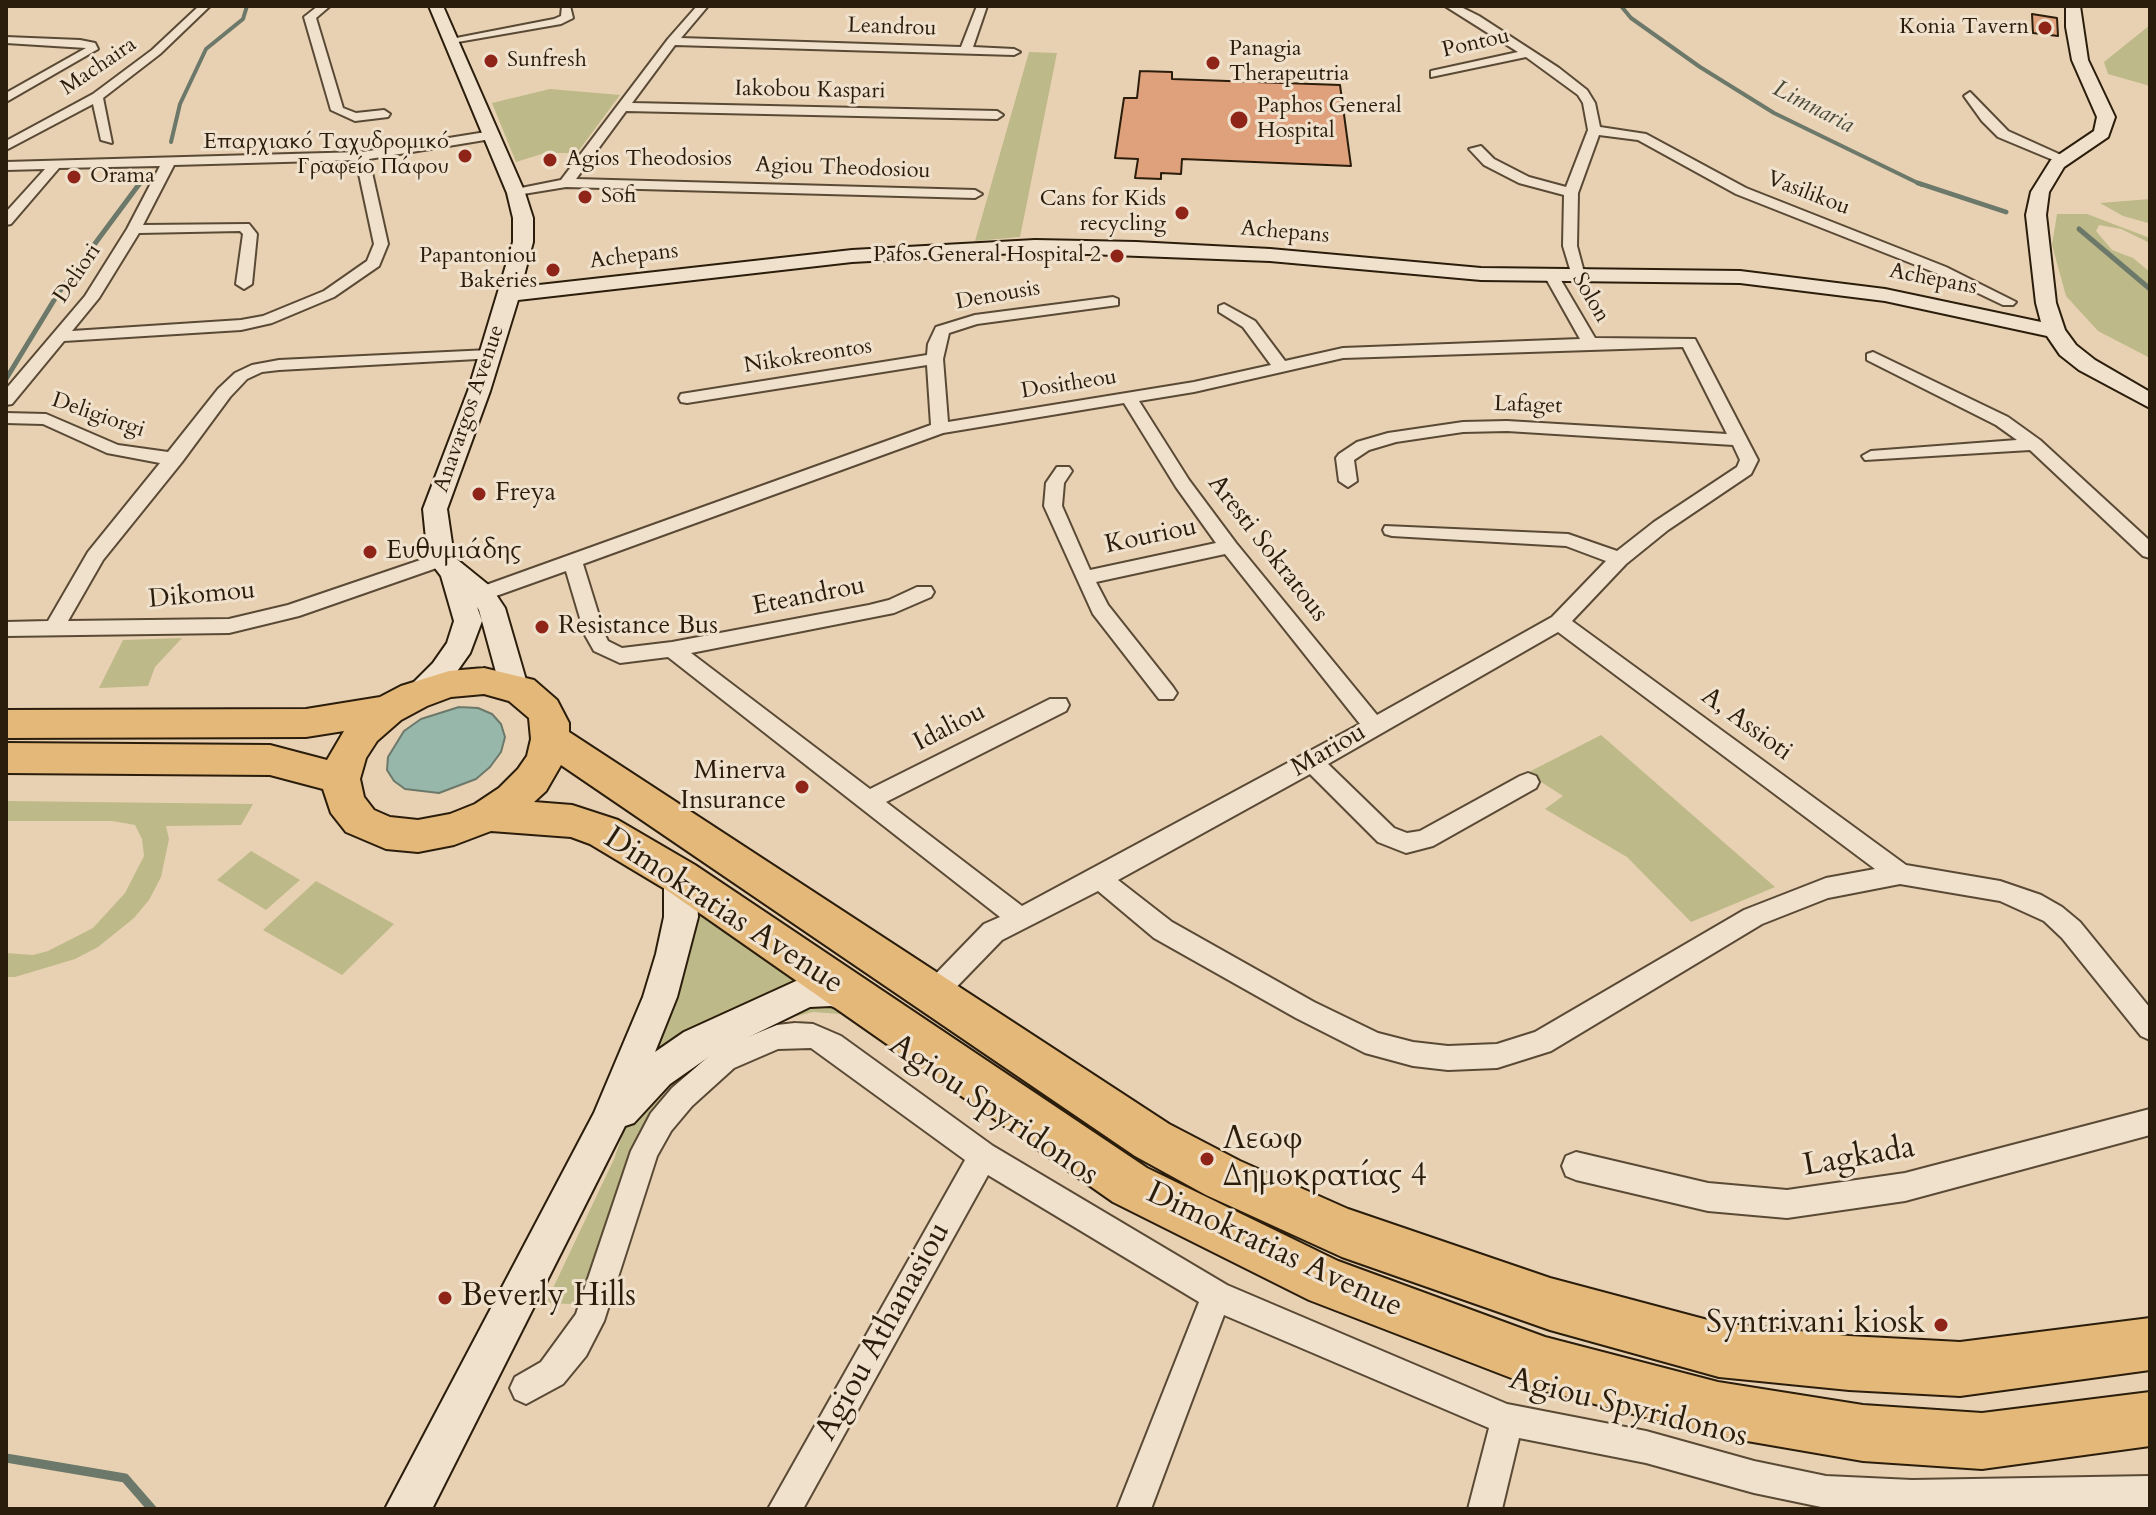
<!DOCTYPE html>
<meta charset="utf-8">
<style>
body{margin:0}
#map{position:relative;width:2156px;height:1515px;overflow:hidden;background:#e8d1b2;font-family:Cardo,serif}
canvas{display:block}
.frame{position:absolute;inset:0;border:8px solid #2b1d0b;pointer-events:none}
</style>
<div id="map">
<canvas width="2156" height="1515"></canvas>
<div class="frame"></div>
</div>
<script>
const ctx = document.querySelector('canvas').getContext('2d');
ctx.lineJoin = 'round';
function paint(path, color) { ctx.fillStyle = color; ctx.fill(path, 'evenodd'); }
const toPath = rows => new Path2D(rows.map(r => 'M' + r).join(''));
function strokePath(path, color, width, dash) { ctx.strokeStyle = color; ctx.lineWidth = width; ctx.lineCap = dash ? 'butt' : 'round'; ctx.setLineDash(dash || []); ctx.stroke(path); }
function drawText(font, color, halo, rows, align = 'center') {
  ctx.font = font + ' Cardo,serif'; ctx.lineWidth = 6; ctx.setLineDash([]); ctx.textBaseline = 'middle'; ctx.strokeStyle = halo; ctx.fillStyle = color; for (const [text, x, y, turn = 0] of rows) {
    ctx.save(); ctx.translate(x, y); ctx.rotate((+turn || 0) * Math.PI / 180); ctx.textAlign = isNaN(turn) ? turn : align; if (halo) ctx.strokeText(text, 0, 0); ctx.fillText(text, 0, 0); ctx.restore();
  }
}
paint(toPath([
 [2150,25,2150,86,2108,74,2104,62],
 [1029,52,1057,53,1020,237,975,241],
 [550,89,620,95,577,153,545,153,516,162,492,103],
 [2150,199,2148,223,2123,216,2100,203],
 [2057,214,2087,214,2150,238,2150,243,2121,229,2099,225,2096,231,2112,250,2133,258,2150,272,2150,358,2098,331,2066,296,2052,245],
 [182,638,155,667,148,686,99,688,123,640],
 [1601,735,1775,887,1691,922,1627,857,1545,809,1563,796,1527,773],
 [6,801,253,804,241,825,166,826,169,839,161,877,149,900,134,918,98,947,75,959,15,977,6,977,6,953,33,955,48,951,93,928,125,893,144,856,142,839,135,825,112,821,6,821],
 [251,851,300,880,266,910,217,880],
 [316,881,394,924,342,975,263,930],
 [694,906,866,1016,813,1012,785,1019,740,1041,703,1064,583,1298,571,1304,546,1303,614,1159,673,991]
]), '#bdb988');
const water = toPath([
 [459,707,478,708,492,714,501,724,505,737,501,752,490,767,476,779,439,793,405,789,394,781,387,770,388,757,404,731,421,719,459,707]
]);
paint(water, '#97b7aa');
strokePath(water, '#6c796a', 2);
strokePath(toPath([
 [1621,6,1631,18,1700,67,1774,113,1922,185],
 [171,142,180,104,206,49,243,19,247,6],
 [139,185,148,173]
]), '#6c796a', 4);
strokePath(toPath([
 [1918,183,2006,212],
 [2079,229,2150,289],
 [6,379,59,292,140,183]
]), '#6c796a', 5);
strokePath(toPath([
 [6,1458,125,1478,152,1509]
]), '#6c796a', 9);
const building = toPath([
 [2032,14,2057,18,2058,36,2033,33,2032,14],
 [1140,71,1172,72,1172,79,1340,85,1351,166,1182,159,1181,174,1161,173,1161,179,1135,178,1138,159,1115,158,1124,98,1137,98,1140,71]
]);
paint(building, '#dea17c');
strokePath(building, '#2b1d0b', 2);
const street = toPath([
 [199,6,210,6,160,54,103,98,112,143,101,140,93,104,6,150,6,141,93,94,152,50,199,6],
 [318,6,330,6,316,18,343,108,356,113,384,110,390,114,388,117,355,121,331,110,304,17,318,6],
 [562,6,570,6,573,18,561,24,452,43,446,40,554,19,561,16,562,6],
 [697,6,708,6,681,38,961,47,977,6,987,6,973,47,1014,49,1020,52,1014,55,675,45,632,103,997,111,1003,115,997,119,626,111,576,179,975,190,982,194,975,198,566,187,511,196,511,190,561,180,668,39,697,6],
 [1445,6,1459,6,1479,16,1559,68,1587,90,1595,103,1600,127,1646,134,1746,188,1946,267,2016,302,2013,305,2003,305,1936,273,1736,194,1638,140,1599,135,1578,193,1577,246,1585,276,1578,280,1573,279,1563,246,1564,195,1519,183,1484,165,1469,149,1481,146,1494,159,1529,177,1566,187,1588,130,1583,103,1578,95,1526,57,1431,77,1431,71,1518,52,1445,6],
 [6,37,80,40,95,43,98,49,6,102,6,93,86,48,6,43,6,37],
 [1970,92,2008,131,2070,159,2058,162,1998,137,1982,121,1964,96,1970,92],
 [492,131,498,135,497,138,369,159,388,244,379,266,334,297,272,323,241,330,64,341,12,404,6,405,6,389,85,296,127,229,160,166,59,168,11,224,6,225,6,212,45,169,6,170,6,162,362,152,492,131],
 [356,160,374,244,367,261,324,291,263,316,241,320,72,331,99,298,139,233,240,231,243,234,236,284,244,289,252,284,257,234,249,224,143,225,174,165,356,160],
 [1551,271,1558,275,1595,338,1695,339,1758,460,1751,474,1668,530,1626,564,1572,621,1906,865,2000,881,2041,895,2062,907,2080,922,2150,1008,2150,1040,2141,1036,2062,938,2044,921,2000,901,1900,884,1828,898,1762,924,1551,1051,1497,1068,1448,1070,1413,1066,1365,1053,1296,1018,1154,938,1098,891,1002,940,940,1004,931,1008,922,1004,918,996,922,988,984,924,1000,917,668,657,620,663,594,651,585,635,566,571,482,601,472,594,475,589,931,425,927,365,687,403,681,402,679,398,681,394,927,355,928,344,936,327,975,315,1113,297,1118,299,1118,305,977,324,949,333,943,359,948,422,1194,382,1271,365,1243,327,1219,312,1219,306,1224,304,1255,321,1285,361,1343,348,1580,339,1544,275,1551,271],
 [1683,347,1727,434,1507,421,1463,422,1388,433,1357,442,1339,454,1336,458,1339,481,1348,487,1357,481,1354,460,1369,450,1396,442,1463,432,1507,431,1733,445,1740,460,1737,467,1654,522,1617,551,1568,534,1385,526,1383,530,1385,534,1392,536,1566,546,1606,561,1552,617,1377,715,1236,543,1189,480,1139,401,1194,392,1343,358,1683,347],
 [1124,403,1176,487,1216,543,1090,570,1062,506,1064,483,1072,471,1069,467,1057,467,1046,483,1044,506,1093,614,1159,699,1173,699,1177,693,1173,687,1108,605,1096,582,1225,554,1360,724,1022,906,886,802,1066,711,1069,705,1066,699,1050,699,870,789,691,653,894,613,931,597,934,592,931,587,917,587,889,600,869,605,672,642,622,648,608,641,605,635,583,564,943,433,1124,403],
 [1558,632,1875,869,1826,878,1744,910,1535,1032,1497,1044,1448,1046,1413,1042,1378,1033,1314,1002,1172,922,1118,880,1310,774,1378,842,1406,853,1433,846,1536,788,1539,782,1536,776,1528,773,1520,776,1420,831,1407,833,1394,828,1328,764,1558,632],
 [489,350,497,355,495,358,279,370,262,372,247,379,230,397,182,462,103,560,68,621,229,619,288,605,441,553,448,554,451,559,448,564,299,616,229,633,6,636,6,622,48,621,88,552,160,463,107,453,43,424,6,423,6,413,46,414,118,445,168,452,218,389,235,373,252,365,279,360,489,350],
 [1873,352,2008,417,2040,440,2150,541,2150,558,2143,556,2030,450,1865,460,1862,456,1871,451,2017,440,1996,425,1867,360,1867,354,1873,352],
 [795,1023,813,1024,841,1036,993,1146,1227,1285,1507,1404,1646,1431,1754,1461,1826,1476,1912,1480,2150,1476,2150,1508,1826,1508,1754,1493,1646,1463,1519,1438,1502,1509,1468,1509,1489,1428,1224,1315,1151,1509,1117,1509,1199,1302,988,1175,803,1509,768,1509,965,1160,811,1048,778,1049,734,1068,692,1106,671,1131,657,1156,604,1321,586,1356,563,1384,526,1404,515,1399,510,1388,515,1377,541,1362,576,1314,631,1151,651,1113,672,1088,716,1050,777,1025,795,1023],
 [2150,1109,2150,1135,1905,1201,1787,1218,1708,1211,1576,1180,1566,1176,1562,1166,1566,1156,1576,1152,1708,1183,1787,1190,1905,1173,2150,1109]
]);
const secondary = toPath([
 [429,6,443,6,525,193,533,218,533,242,521,287,852,250,1035,240,1136,242,1270,249,1481,268,1740,271,1885,289,2041,322,2036,303,2026,215,2031,192,2051,160,2094,131,2097,117,2072,60,2066,27,2066,6,2080,6,2088,60,2115,117,2108,137,2064,167,2049,192,2046,215,2056,303,2065,330,2076,345,2095,360,2150,392,2150,408,2079,370,2060,355,2047,336,1885,301,1740,283,1481,280,1270,261,1035,252,852,262,518,300,490,391,447,509,454,557,491,587,505,608,528,687,524,694,514,698,504,694,500,687,479,610,477,607,482,621,470,653,453,677,424,704,414,707,404,704,400,696,433,663,447,643,454,621,441,576,428,559,423,509,468,391,513,242,513,218,507,193,429,6],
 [680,863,691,867,696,877,698,917,677,997,655,1052,684,1032,807,976,831,974,862,986,867,997,862,1008,850,1013,831,1006,810,1007,710,1056,670,1084,634,1123,625,1126,432,1509,385,1509,594,1113,643,997,656,954,664,917,664,877,669,867,680,863]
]);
const highway = toPath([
 [484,668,534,680,557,700,569,723,569,732,1169,1124,1240,1161,1348,1209,1550,1278,1719,1323,1849,1336,1960,1342,2150,1318,2150,1370,1960,1396,1849,1390,1719,1377,1550,1330,1342,1257,1206,1195,1135,1156,561,765,546,791,534,802,572,805,618,820,695,865,1147,1168,1338,1261,1545,1337,1718,1382,1863,1405,1982,1413,2150,1392,2150,1446,1982,1469,1863,1461,1718,1436,1545,1391,1309,1300,1113,1202,665,889,590,844,571,837,491,831,454,845,418,852,386,849,346,832,331,813,323,789,270,775,6,773,6,743,270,745,327,760,344,731,306,737,6,738,6,710,306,709,380,697,401,686,449,671,484,668],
 [484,694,509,701,529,718,531,739,527,756,518,769,499,788,475,804,450,814,418,820,390,817,374,810,364,797,360,779,366,758,377,741,401,720,427,706,451,697,484,694]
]);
strokePath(street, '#5a4a35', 4);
strokePath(secondary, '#2b1d0b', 4);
strokePath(highway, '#2b1d0b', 4);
paint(street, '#f0e1cd');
paint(secondary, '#f0e1cd');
paint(highway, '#e4b879');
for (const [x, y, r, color] of [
 [2045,28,8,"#8f2418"],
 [491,61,8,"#8f2418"],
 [1213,63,8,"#8f2418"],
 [1239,120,10,"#8f2418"],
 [465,156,8,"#8f2418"],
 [550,160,8,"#8f2418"],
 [74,177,8,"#8f2418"],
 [585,197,8,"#8f2418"],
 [1182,213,8,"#8f2418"],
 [1117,256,8,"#8f2418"],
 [553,270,8,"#8f2418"],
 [479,494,8,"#8f2418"],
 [370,552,8,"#8f2418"],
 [542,627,8,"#8f2418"],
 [802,787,8,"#8f2418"],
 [1207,1159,8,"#8f2418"],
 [445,1298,8,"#8f2418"],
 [1941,1325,8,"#8f2418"]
]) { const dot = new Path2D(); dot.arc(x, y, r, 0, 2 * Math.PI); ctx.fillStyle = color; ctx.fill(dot); strokePath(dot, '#f0e1cd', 3); }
drawText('22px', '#2b1d0b', '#f0e1cd', [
 ["Leandrou",892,28,2],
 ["Pontou",1476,44,-13],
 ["Machaira",99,67,-34],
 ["Iakobou Kaspari",810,91,1],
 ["Agiou Theodosiou",843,169,2],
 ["Vasilikou",1808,194,21],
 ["Achepans",1285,233,5],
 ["Achepans",634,257,-7],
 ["Deliori",78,274,-56],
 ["Achepans",1933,280,11],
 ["Denousis",998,296,-10],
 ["Solon",1590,298,60],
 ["Nikokreontos",808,357,-9],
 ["Dositheou",1069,385,-9],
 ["Lafaget",1528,406,2],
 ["Anavargos Avenue",470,409,-71],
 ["Deligiorgi",98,416,19]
]);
drawText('22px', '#2b1d0b', '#f0e1cd', [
 ["Konia Tavern",2029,28,"right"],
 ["Panagia",1229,50],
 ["Therapeutria",1229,75],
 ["Sunfresh",507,61],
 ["Paphos General",1257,107],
 ["Hospital",1257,132],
 ["Επαρχιακό Ταχυδρομικό",449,143,"right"],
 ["Γραφείο Πάφου",449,168,"right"],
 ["Agios Theodosios",566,160],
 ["Orama",90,177],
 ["Sofi",601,197],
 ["Cans for Kids",1166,200,"right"],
 ["recycling",1166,225,"right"],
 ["Pafos General Hospital 2",1101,256,"right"],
 ["Papantoniou",537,257,"right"],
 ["Bakeries",537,282,"right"]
], 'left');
drawText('italic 24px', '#4b4b3b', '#f0e1cd', [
 ["Limnaria",1813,108,27]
]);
drawText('26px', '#2b1d0b', '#f0e1cd', [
 ["Freya",495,494],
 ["Ευθυμιάδης",386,552],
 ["Resistance Bus",558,627],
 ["Minerva",786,772,"right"],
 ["Insurance",786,802,"right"]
], 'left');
drawText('26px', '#2b1d0b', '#f0e1cd', [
 ["Kouriou",1151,537,-12],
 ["Aresti Sokratous",1267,549,52],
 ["Dikomou",202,596,-5],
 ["Eteandrou",809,597,-11],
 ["A, Assioti",1746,725,36],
 ["Idaliou",950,728,-27],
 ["Mariou",1329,751,-30]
]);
drawText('32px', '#2b1d0b', '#f0e1cd', [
 ["Dimokratias Avenue",723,912,33],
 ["Agiou Spyridonos",993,1111,34],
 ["Lagkada",1859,1158,-10],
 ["Dimokratias Avenue",1274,1251,25],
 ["Agiou Athanasiou",884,1332,-61],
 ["Agiou Spyridonos",1628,1409,14]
]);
drawText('32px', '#2b1d0b', '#f0e1cd', [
 ["Λεωφ",1223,1141],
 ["Δημοκρατίας 4",1223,1178],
 ["Beverly Hills",461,1298],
 ["Syntrivani kiosk",1925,1325,"right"]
], 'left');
</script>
